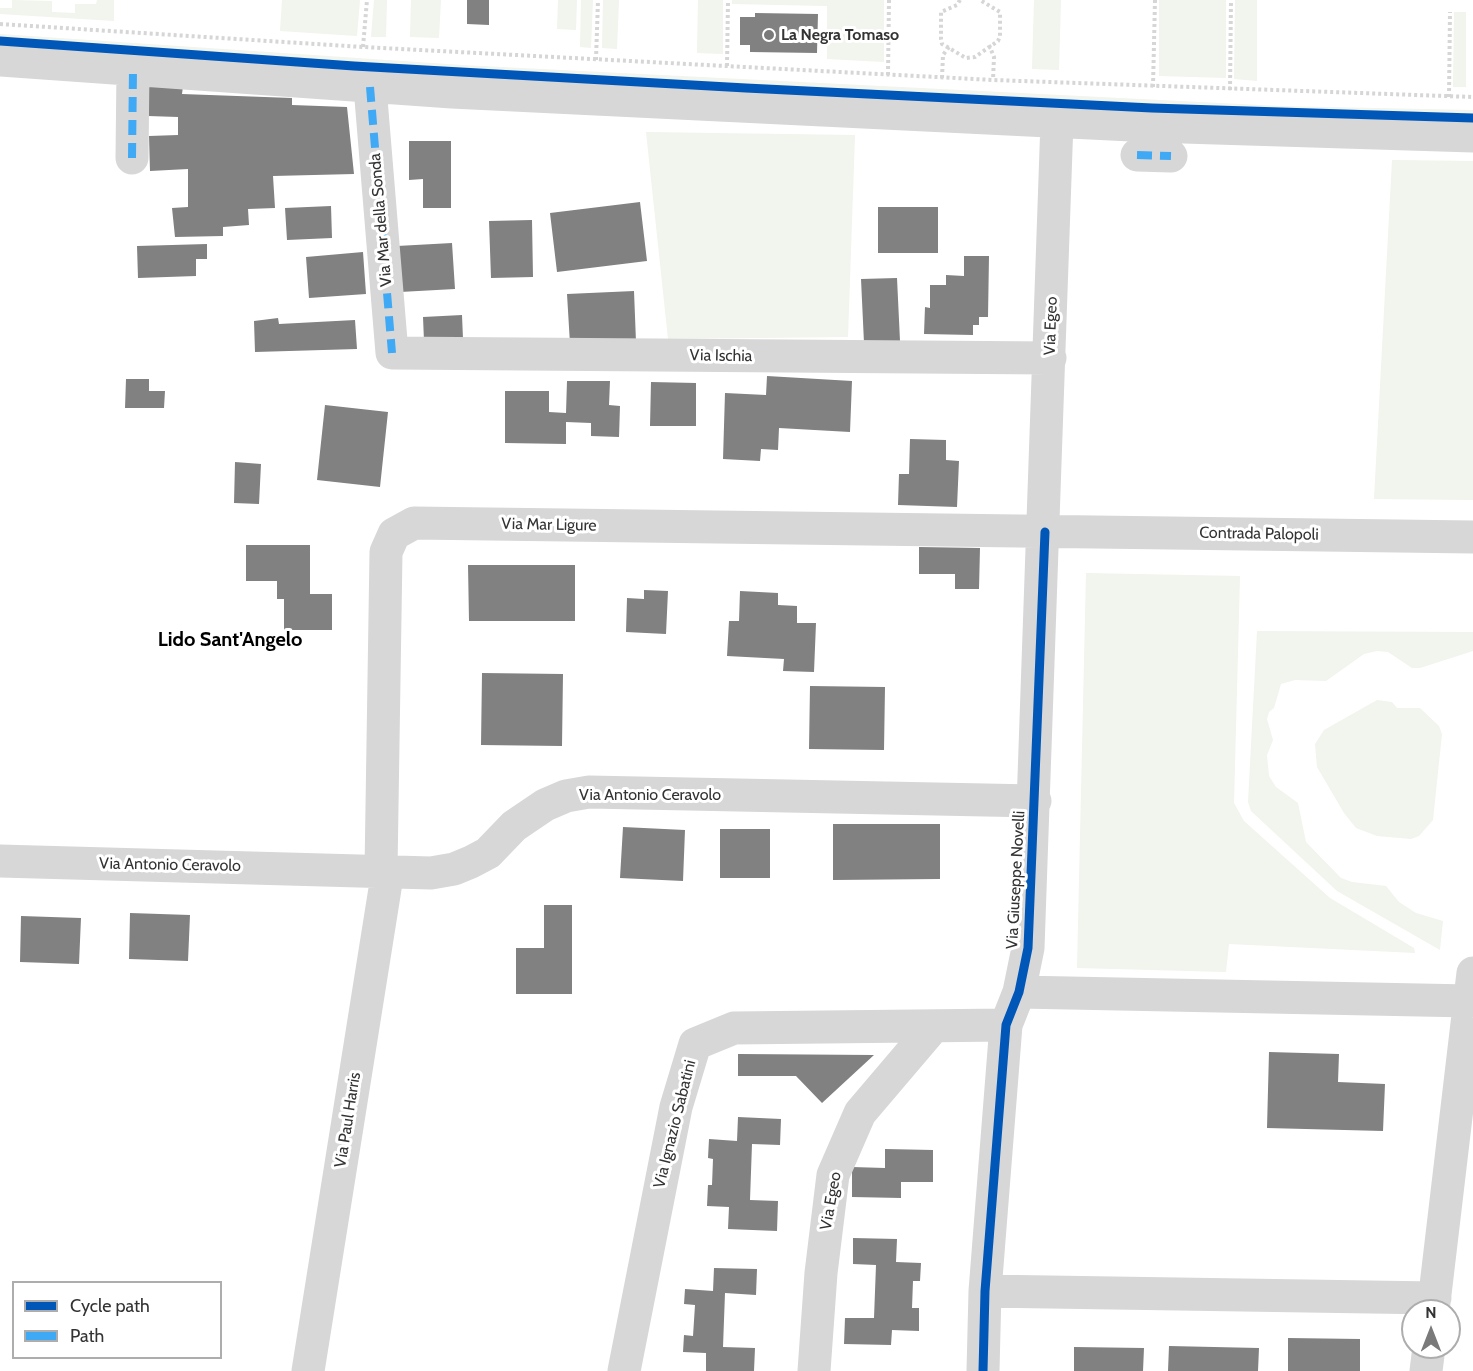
<!DOCTYPE html>
<style>
body{margin:0}
#map{position:relative;width:1473px;height:1371px;overflow:hidden;background:#fff;font-family:Cabin,sans-serif}
canvas{display:block}
.legend{position:absolute;left:12px;top:1281px;width:210px;height:78px;box-sizing:border-box;background:#fff;border:2px solid #adadad;margin:0;padding:8px 10px;list-style:none;font-size:18px;color:#333}
.legend li{display:flex;align-items:center;gap:12px;height:30px}
.legend b{width:30px;border:2px solid #adadad}
.north{position:absolute;left:1401px;top:1299px;width:60px;height:60px;box-sizing:border-box;background:#fff;border:2px solid #adadad;border-radius:50%;rotate:0deg;font-size:16px;font-weight:700;line-height:24px;text-align:center;color:#333}
.north::after{content:'';display:block;margin:auto;width:21px;height:27px;background:#7a7a7a;clip-path:polygon(50% 0,100% 100%,50% 72%,0 100%)}
</style>
<div id="map">
<canvas width="1473" height="1371"></canvas>
<ul class="legend">
<li><b style="height:8px;background:#0057b8"></b>Cycle path</li>
<li><b style="height:8px;background:#3fa9f5"></b>Path</li>
</ul>
<div class="north">N</div>
</div>
<script>
const ctx = document.querySelector('canvas').getContext('2d');
ctx.lineJoin = 'round';
function paint(path, color) { ctx.fillStyle = color; ctx.fill(path, 'evenodd'); }
const toPath = rows => new Path2D(rows.map(r => 'M' + r).join(''));
function strokePath(path, color, width, dash) { ctx.strokeStyle = color; ctx.lineWidth = width; ctx.lineCap = dash ? 'butt' : 'round'; ctx.setLineDash(dash || []); ctx.stroke(path); }
function drawText(font, color, halo, rows, align = 'center') {
  ctx.font = font + ' Cabin,sans-serif'; ctx.lineWidth = 6; ctx.setLineDash([]); ctx.textBaseline = 'middle'; ctx.strokeStyle = halo; ctx.fillStyle = color; for (const [text, x, y, turn = 0] of rows) {
    ctx.save(); ctx.translate(x, y); ctx.rotate((+turn || 0) * Math.PI / 180); ctx.textAlign = isNaN(turn) ? turn : align; if (halo) ctx.strokeText(text, 0, 0); ctx.fillText(text, 0, 0); ctx.restore();
  }
}
paint(toPath([
 [12,0,52,1,52,12,75,13,75,4,96,4,97,0,114,0,114,21,0,14,0,8,12,8],
 [282,0,360,0,357,36,280,31],
 [374,0,387,0,386,37,371,37],
 [411,0,441,0,439,38,410,37],
 [558,0,577,0,576,30,557,29],
 [581,0,593,0,591,48,580,47],
 [603,0,619,0,617,49,602,48],
 [698,0,723,0,723,54,697,53],
 [732,0,884,0,884,62,827,59,827,6,732,4],
 [1034,0,1061,0,1059,70,1032,69],
 [1159,0,1226,0,1226,78,1159,76],
 [1235,0,1257,0,1257,81,1234,79],
 [1454,12,1466,12,1466,87,1453,87],
 [0,34,462,65,1280,106,1473,110,1473,125,1012,109,0,49],
 [646,132,855,135,848,337,668,339],
 [1392,160,1473,161,1473,500,1374,499],
 [1086,573,1240,576,1234,803,1244,821,1330,898,1414,948,1415,953,1229,944,1226,972,1077,968],
 [1257,631,1473,632,1473,651,1420,668,1412,668,1388,652,1377,651,1364,654,1326,681,1295,680,1281,684,1274,708,1269,712,1267,719,1273,740,1267,755,1269,776,1276,787,1298,803,1306,842,1341,878,1352,882,1386,886,1399,902,1416,913,1443,921,1440,950,1337,891,1251,811,1248,802],
 [1377,700,1392,702,1397,708,1420,708,1439,726,1442,734,1433,820,1419,836,1411,839,1377,836,1356,828,1344,813,1317,767,1315,744,1324,730]
]), '#f1f5ed');
paint(toPath([
 [467,0,489,0,489,25,467,24],
 [755,13,818,14,817,53,750,52,750,45,740,45,740,17,755,17],
 [149,85,183,86,182,94,292,98,292,105,347,107,354,174,273,176,275,208,248,209,249,225,223,227,223,236,175,237,172,208,188,207,188,169,150,171,149,136,178,135,178,117,148,116],
 [409,141,451,141,451,208,423,208,423,179,409,180],
 [640,202,647,261,557,272,550,213],
 [331,206,332,238,287,240,285,208],
 [878,207,938,207,938,253,878,253],
 [532,220,533,277,491,278,489,221],
 [452,243,455,289,400,292,397,246],
 [207,244,207,259,196,259,196,276,138,278,137,246],
 [363,252,366,294,309,298,306,257],
 [964,256,989,256,988,317,979,317,979,325,973,325,973,335,924,334,925,307,930,308,930,285,946,285,946,275,964,276],
 [897,278,900,341,864,343,861,279],
 [634,291,636,342,570,344,567,294],
 [462,315,463,339,424,341,423,317],
 [278,318,279,324,355,320,357,349,255,352,254,321],
 [767,376,852,381,850,432,779,428,778,450,761,449,760,461,723,459,725,393,766,395],
 [126,379,149,379,149,391,165,391,164,408,125,408],
 [567,381,610,381,609,405,620,406,619,437,591,436,591,423,566,422,566,444,505,443,505,391,549,391,549,412,566,413],
 [651,382,696,383,696,426,650,426],
 [325,405,388,412,380,487,317,480],
 [910,439,946,440,946,460,959,461,957,507,898,505,899,474,909,474],
 [235,462,261,464,259,504,234,503],
 [246,545,310,545,310,594,332,594,332,630,284,630,284,599,277,599,277,581,246,581],
 [919,547,980,548,979,589,955,589,955,574,919,574],
 [468,565,575,565,575,621,469,621],
 [644,590,668,591,666,634,626,632,627,598,644,599],
 [740,591,778,593,778,605,797,606,797,623,816,623,814,672,783,671,784,659,727,656,729,621,739,621],
 [482,673,563,674,562,746,481,745],
 [810,686,885,687,884,750,809,749],
 [833,824,940,824,940,879,833,880],
 [623,827,685,830,683,881,620,878],
 [720,829,770,829,770,878,720,878],
 [544,905,572,905,572,994,516,994,516,948,544,948],
 [130,913,190,915,188,961,129,959],
 [21,916,81,918,79,964,20,962],
 [1269,1052,1339,1054,1338,1082,1385,1084,1383,1131,1267,1128],
 [738,1054,874,1055,822,1103,796,1076,738,1076],
 [738,1117,781,1119,780,1145,752,1144,750,1200,778,1201,777,1231,728,1229,729,1207,707,1206,708,1185,712,1185,713,1159,708,1158,709,1139,737,1141],
 [885,1149,933,1150,933,1182,901,1182,901,1198,852,1197,852,1167,885,1168],
 [853,1238,897,1239,896,1262,921,1263,920,1281,913,1281,912,1308,919,1308,919,1331,892,1330,891,1345,844,1344,845,1318,874,1318,876,1265,853,1264],
 [714,1268,757,1269,756,1295,725,1293,723,1347,755,1348,754,1371,706,1371,706,1353,683,1352,684,1335,693,1336,695,1305,684,1304,685,1289,713,1291],
 [1288,1338,1360,1339,1360,1371,1288,1371],
 [1169,1346,1259,1348,1258,1371,1168,1371],
 [1074,1347,1144,1348,1143,1371,1074,1371]
]), '#818181');
strokePath(toPath([
 [960,0,957,5,941,12,941,39,942,44,966,58,975,57,998,41,1000,36,1000,12,980,0],
 [0,24,363,47,993,80,1473,97],
 [989,45,994,57,993,80],
 [363,47,367,0],
 [596,60,598,0],
 [727,66,728,0],
 [888,75,889,0],
 [942,78,943,55,949,47],
 [1153,87,1155,0],
 [1230,90,1231,0],
 [1449,97,1450,12]
]), '#d6d6d6', 4, [3, 3]);
strokePath(toPath([
 [0,60,452,92,1152,126,1473,136],
 [370,87,392,353,1050,358],
 [1137,155,1171,156],
 [132,158,133,69],
 [0,861,431,873,454,869,471,862,488,853,514,826,545,805,566,796,589,792,1035,801],
 [381,870,386,552,394,534,414,523,1473,537],
 [1019,992,1470,1001],
 [985,1291,1435,1298],
 [1433,1311,1473,973],
 [308,1371,388,870],
 [624,1371,676,1107,695,1044,734,1028,1006,1025],
 [814,1371,821,1273,833,1175,860,1113,934,1026],
 [983,1371,985,1291,1006,1025,1019,992,1028,948,1057,121],
 [1426,1371,1429,1347]
]), '#d7d7d7', 33);
strokePath(toPath([
 [370,87,392,353],
 [1137,155,1171,156],
 [132,158,133,69]
]), '#3fa9f5', 8, [15, 8]);
strokePath(toPath([
 [0,41,354,66,746,88,1152,108,1473,118],
 [983,1371,985,1291,1006,1025,1019,992,1028,948,1045,532]
]), '#0057b8', 9);
for (const [x, y, r, color] of [
 [769,35,6,"#7a7a7a"]
]) { const dot = new Path2D(); dot.arc(x, y, r, 0, 2 * Math.PI); ctx.fillStyle = color; ctx.fill(dot); strokePath(dot, '#fff', 2); }
drawText('bold 16px', '#333', '#fff', [
 ["La Negra Tomaso",781,35]
], 'left');
drawText('16px', '#333', '#fff', [
 ["Via Mar della Sonda",381,220,-95],
 ["Via Egeo",1051,326,-88],
 ["Via Ischia",721,356,1],
 ["Via Mar Ligure",549,525,1],
 ["Contrada Palopoli",1259,534,1],
 ["Via Antonio Ceravolo",650,795],
 ["Via Antonio Ceravolo",170,865,1],
 ["Via Giuseppe Novelli",1016,880,-87],
 ["Via Paul Harris",348,1120,-81],
 ["Via Ignazio Sabatini",675,1124,-76],
 ["Via Egeo",831,1201,-80]
]);
drawText('bold 20px', '#000', '#fff', [
 ["Lido Sant'Angelo",230,640]
]);
</script>
